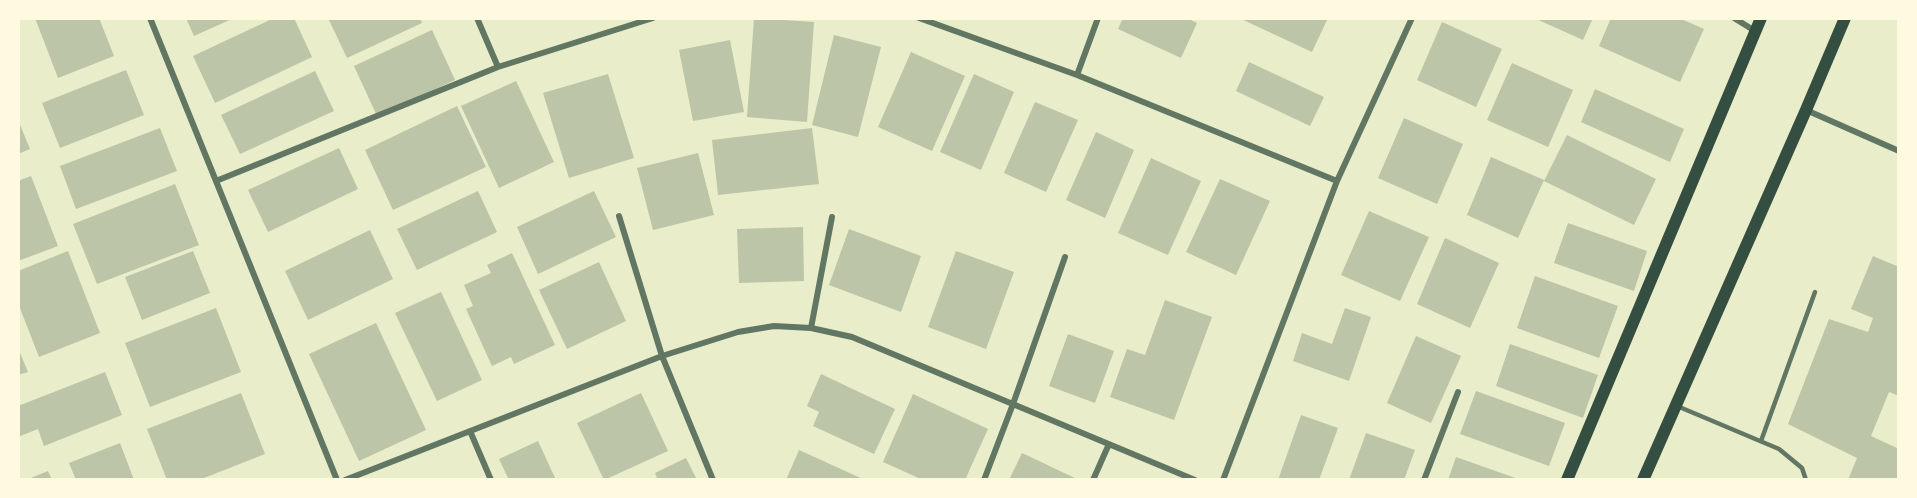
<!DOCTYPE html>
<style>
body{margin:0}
#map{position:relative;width:1917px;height:498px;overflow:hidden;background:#e9edc9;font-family:"Work Sans",sans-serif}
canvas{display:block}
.frame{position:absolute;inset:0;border:20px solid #fefae0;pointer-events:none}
</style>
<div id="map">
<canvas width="1917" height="498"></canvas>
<div class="frame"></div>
</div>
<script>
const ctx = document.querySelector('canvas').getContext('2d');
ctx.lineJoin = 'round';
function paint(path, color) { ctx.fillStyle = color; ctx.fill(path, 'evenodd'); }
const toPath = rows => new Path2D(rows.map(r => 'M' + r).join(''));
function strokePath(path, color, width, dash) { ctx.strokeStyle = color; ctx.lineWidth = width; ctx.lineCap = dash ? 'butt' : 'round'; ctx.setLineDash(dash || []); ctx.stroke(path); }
paint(toPath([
 [35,18,99,18,114,56,58,78],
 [186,18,234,18,194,36],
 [274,18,294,18,312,57,215,103,193,56],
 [328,18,420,18,422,23,347,58],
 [754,18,814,22,807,122,747,117],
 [1123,18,1187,18,1197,23,1181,58,1118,29],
 [1239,18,1328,18,1312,52],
 [1534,18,1593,18,1583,40],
 [1611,18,1679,18,1704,29,1680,82,1599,46],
 [1442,22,1502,49,1476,107,1417,80],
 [432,30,455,80,377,116,354,66],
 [834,35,881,47,858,137,812,125],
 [730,40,744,112,693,121,679,50],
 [911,52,965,76,932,151,878,127],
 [1249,62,1324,97,1310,126,1236,91],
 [1512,63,1573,90,1548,147,1487,120],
 [126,70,144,115,60,148,42,103],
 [315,71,334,111,240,154,221,115],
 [608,74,634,158,569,178,543,93],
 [974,74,1014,92,981,170,940,152],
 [516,81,554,162,499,188,461,106],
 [1595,89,1684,129,1670,162,1581,122],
 [1035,102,1078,120,1046,192,1004,173],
 [457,106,486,167,393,210,365,150],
 [1404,118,1463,144,1437,204,1378,178],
 [18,120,30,149,18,154],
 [160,128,177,171,76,209,60,166],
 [812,128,819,184,718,195,712,140],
 [1096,132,1134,150,1105,218,1066,200],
 [1567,135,1656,179,1634,225,1544,181],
 [339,148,358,189,268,232,248,190],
 [698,153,714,215,653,230,637,168],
 [1491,157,1544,180,1518,238,1467,215],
 [1151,158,1201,181,1168,255,1118,233],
 [31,176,58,246,18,261,18,181],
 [1220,179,1270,201,1236,275,1186,252],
 [175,184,199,245,97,284,73,224],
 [478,191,497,232,417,270,397,229],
 [594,191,616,237,538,274,517,227],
 [1369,211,1429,237,1400,301,1341,275],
 [1568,223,1647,251,1634,291,1554,263],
 [803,227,804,281,739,283,737,229],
 [849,229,921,256,901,312,829,285],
 [370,230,393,279,308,320,285,271],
 [1445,238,1499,263,1470,328,1417,304],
 [68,251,100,333,39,357,18,303,18,271],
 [193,251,210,293,142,320,125,277],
 [956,251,1014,272,986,349,928,327],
 [512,253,555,345,514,364,511,357,492,366,466,309,473,306,464,285,491,273,487,265],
 [1873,256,1899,267,1899,396,1889,392,1871,436,1899,449,1899,480,1848,480,1857,458,1788,424,1829,319,1868,332,1873,318,1851,309],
 [599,262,626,321,567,349,539,290],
 [1535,276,1618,306,1599,358,1517,328],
 [441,292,482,380,437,401,395,313],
 [1165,300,1212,317,1174,420,1110,397,1127,349,1145,355],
 [216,308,241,372,150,407,125,343],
 [1345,308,1371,317,1349,381,1293,361,1302,333,1332,344],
 [376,323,426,430,359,461,309,354],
 [1068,334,1114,351,1095,403,1049,386],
 [1416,336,1461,356,1431,423,1387,403],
 [1510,344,1598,375,1583,418,1496,386],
 [18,348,28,372,18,375],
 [105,372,122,415,44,446,38,429,18,437,18,406],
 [821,374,895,409,874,454,813,426,819,412,807,406],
 [1476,391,1565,423,1549,466,1460,434],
 [241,393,265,454,199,480,167,480,147,429],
 [641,393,668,451,604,480,577,423],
 [913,394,988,429,965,480,923,480,883,462],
 [1301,415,1338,428,1319,480,1278,480],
 [1366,433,1415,450,1404,480,1349,480],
 [538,441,556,480,509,480,499,459],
 [120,443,134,480,76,480,69,463],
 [799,450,865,480,786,480],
 [1022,453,1079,480,1009,480],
 [1456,457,1521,480,1448,480],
 [686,458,697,480,653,480,657,478,655,473],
 [48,471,52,480,26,480]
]), '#bcc5a7');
strokePath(toPath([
 [1677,406,1779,449,1802,468,1806,480],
 [1761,441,1815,292]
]), '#617663', 4.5);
strokePath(toPath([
 [150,18,337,480],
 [477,18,498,67],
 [919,18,1077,75,1337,181],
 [1734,18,1755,31],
 [1077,75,1098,18],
 [1806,110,1899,151],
 [216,181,498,67,653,18],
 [619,216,662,356,713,480],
 [811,328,832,217],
 [470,431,491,480],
 [345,480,662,356,738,332,774,326,811,328,852,337,1195,480],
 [984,480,1013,404,1065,257],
 [1093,480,1109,444],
 [1223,480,1337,181,1412,18],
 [1424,480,1458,392]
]), '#617663', 6);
strokePath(toPath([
 [1567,480,1761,18],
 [1643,480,1806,110,1845,18]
]), '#344e41', 12);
</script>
